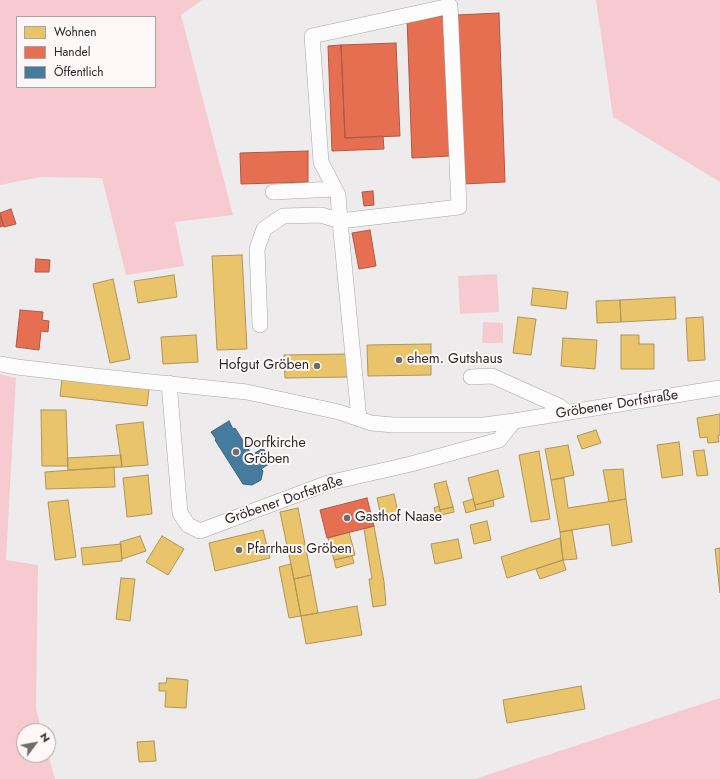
<!DOCTYPE html>
<meta charset="utf-8">
<style>
body{margin:0}
#map{position:relative;width:720px;height:779px;overflow:hidden;background:#eeebec;font-family:Jost,sans-serif}
canvas{display:block}
.legend{position:absolute;left:16px;top:16px;width:140px;height:72px;box-sizing:border-box;background:#fdf7f8;border:1px solid #a8a4a4;margin:0;padding:5px 7px;list-style:none;font-size:12px;color:#292727}
.legend li{display:flex;align-items:center;gap:8px;height:20px}
.legend b{width:20px;border:1px solid #a8a4a4}
.north{position:absolute;left:16px;top:723px;width:40px;height:40px;box-sizing:border-box;background:#fdf7f8;border:1px solid #a8a4a4;border-radius:50%;rotate:58deg;font-size:11px;font-weight:700;line-height:16px;text-align:center;color:#292727}
.north::after{content:'';display:block;margin:auto;width:14px;height:18px;background:#6e6c6c;clip-path:polygon(50% 0,100% 100%,50% 72%,0 100%)}
</style>
<div id="map">
<canvas width="720" height="779"></canvas>
<ul class="legend">
<li><b style="height:11px;background:#e9c46a"></b>Wohnen</li>
<li><b style="height:11px;background:#e76f51"></b>Handel</li>
<li><b style="height:11px;background:#457b9d"></b>Öffentlich</li>
</ul>
<div class="north">N</div>
</div>
<script>
const ctx = document.querySelector('canvas').getContext('2d');
ctx.lineJoin = 'round';
function paint(path, color) { ctx.fillStyle = color; ctx.fill(path, 'evenodd'); }
const toPath = rows => new Path2D(rows.map(r => 'M' + r).join(''));
function strokePath(path, color, width, dash) { ctx.strokeStyle = color; ctx.lineWidth = width; ctx.lineCap = dash ? 'butt' : 'round'; ctx.setLineDash(dash || []); ctx.stroke(path); }
function drawText(font, color, halo, rows, align = 'center') {
  ctx.font = font + ' Jost,sans-serif'; ctx.lineWidth = 4; ctx.setLineDash([]); ctx.textBaseline = 'middle'; ctx.strokeStyle = halo; ctx.fillStyle = color; for (const [text, x, y, turn = 0] of rows) {
    ctx.save(); ctx.translate(x, y); ctx.rotate((+turn || 0) * Math.PI / 180); ctx.textAlign = isNaN(turn) ? turn : align; if (halo) ctx.strokeText(text, 0, 0); ctx.fillText(text, 0, 0); ctx.restore();
  }
}
paint(toPath([
 [0,0,202,0,181,15,233,215,175,222,184,266,126,275,102,178,41,177,0,185],
 [17,17,155,17,155,87,17,87],
 [596,0,720,0,720,182,613,117],
 [497,274,499,312,460,314,458,276],
 [483,322,503,323,503,343,482,343],
 [0,374,16,378,6,560,38,565,36,709,42,731,24,731,24,755,48,754,55,779,0,779],
 [720,698,720,779,475,779]
]), '#f7cad1');
const homes = toPath([
 [242,255,247,349,217,350,212,256,242,255],
 [174,275,177,297,138,303,134,281,174,275],
 [113,279,130,359,110,363,93,284,113,279],
 [533,288,568,292,566,309,531,305,533,288],
 [675,297,676,319,621,322,620,300,675,297],
 [620,300,621,322,597,323,596,301,620,300],
 [518,317,536,319,531,355,513,353,518,317],
 [703,317,705,360,688,361,686,318,703,317],
 [196,335,198,362,163,364,161,337,196,335],
 [621,335,639,335,639,344,654,344,654,369,621,369,621,335],
 [563,338,597,340,595,369,561,366,563,338],
 [431,344,431,375,368,376,367,345,431,344],
 [349,354,349,377,285,378,284,355,349,354],
 [62,379,149,389,147,406,60,396,62,379],
 [41,410,66,410,68,466,42,466,41,410],
 [720,414,720,435,718,436,719,442,708,443,707,437,700,438,697,418,720,414],
 [143,422,148,465,122,467,116,425,143,422],
 [596,430,601,443,582,449,577,436,596,430],
 [679,442,683,475,662,478,657,445,679,442],
 [568,445,574,475,551,480,545,449,568,445],
 [704,450,708,475,697,476,693,451,704,450],
 [539,451,550,519,531,522,519,455,539,451],
 [121,455,122,467,68,470,67,458,121,455],
 [114,467,115,487,46,489,45,472,114,467],
 [623,469,626,499,609,502,603,470,623,469],
 [498,470,504,497,475,505,468,478,498,470],
 [148,475,152,514,127,517,123,478,148,475],
 [564,478,568,508,626,499,632,542,612,546,609,524,560,532,551,480,564,478],
 [446,481,453,507,440,510,434,484,446,481],
 [394,494,399,517,382,521,377,498,394,494],
 [473,499,476,510,466,513,463,502,473,499],
 [68,500,76,557,55,560,48,502,68,500],
 [493,500,494,506,476,510,475,505,493,500],
 [439,506,441,515,436,516,434,508,439,506],
 [453,507,454,512,441,515,440,510,453,507],
 [298,508,311,575,294,579,280,512,298,508],
 [487,521,491,540,474,544,470,525,487,521],
 [374,526,384,582,386,605,373,607,369,579,372,579,364,529,374,526],
 [263,530,270,558,215,571,209,543,263,530],
 [572,530,577,559,563,560,560,532,572,530],
 [349,532,355,555,334,560,328,538,349,532],
 [140,536,146,551,122,559,120,542,140,536],
 [162,536,184,549,168,575,146,562,162,536],
 [560,538,563,560,507,578,501,557,560,538],
 [458,539,462,558,435,564,431,544,458,539],
 [121,544,122,561,83,565,81,548,121,544],
 [720,548,720,593,715,549,720,548],
 [352,556,354,563,336,568,334,560,352,556],
 [563,560,566,570,540,579,536,569,563,560],
 [291,564,301,616,289,618,279,567,291,564],
 [311,575,318,613,301,616,294,579,311,575],
 [121,578,135,579,130,621,116,619,121,578],
 [357,606,362,635,306,644,301,616,357,606],
 [167,678,188,680,186,708,165,707,166,691,159,691,159,683,166,683,167,678],
 [581,686,585,709,507,723,503,700,581,686],
 [154,741,156,761,139,762,137,742,154,741]
]);
paint(homes, '#e9c46a');
strokePath(homes, '#af9556', 1);
const shops = toPath([
 [499,13,505,182,463,184,457,15,499,13],
 [445,16,450,156,412,158,407,17,445,16],
 [396,43,400,136,345,138,341,45,396,43],
 [341,45,345,138,383,136,384,149,332,151,328,46,341,45],
 [308,151,308,182,241,184,240,153,308,151],
 [373,191,374,205,364,206,362,192,373,191],
 [11,209,16,224,4,227,0,213,11,209],
 [1,216,3,226,0,227,0,217,1,216],
 [370,230,376,266,359,269,352,233,370,230],
 [36,259,50,260,49,272,35,272,36,259],
 [20,310,43,312,42,320,49,321,48,332,41,331,39,350,16,347,20,310],
 [367,498,374,526,327,538,320,510,367,498]
]);
paint(shops, '#e76f51');
strokePath(shops, '#ae5944', 1);
const public = toPath([
 [229,421,233,429,235,428,252,455,263,448,268,456,265,458,269,464,261,469,263,471,261,480,252,485,243,484,215,440,216,439,211,432,229,421]
]);
paint(public, '#457b9d');
strokePath(public, '#3d627a', 1);
const minor = toPath([
 [450,6,459,207,340,221,338,195,321,162,312,36,450,6],
 [273,192,335,189],
 [260,325,257,249,264,229,283,216,321,215,340,221,359,419],
 [0,364,17,367,94,376,247,392,339,412,371,423,393,425,484,425,514,421,720,388],
 [471,377,492,376,559,406,567,413],
 [169,383,180,513,188,525,200,531,328,483,411,464,499,440,514,421]
]);
strokePath(minor, '#a8a5a6', 16);
strokePath(minor, '#fcfcfc', 15);
for (const [x, y, r, color] of [
 [399,360,4,"#6e6c6c"],
 [317,366,4,"#6e6c6c"],
 [236,452,4,"#6e6c6c"],
 [347,518,4,"#6e6c6c"],
 [239,550,4,"#6e6c6c"]
]) { const dot = new Path2D(); dot.arc(x, y, r, 0, 2 * Math.PI); ctx.fillStyle = color; ctx.fill(dot); strokePath(dot, '#fdf7f8', 1.5); }
drawText('14px', '#292727', '#fdf7f8', [
 ["ehem. Gutshaus",407,360],
 ["Hofgut Gröben",309,366,"right"],
 ["Dorfkirche",244,444],
 ["Gröben",244,460],
 ["Gasthof Naase",355,518],
 ["Pfarrhaus Gröben",247,550]
], 'left');
drawText('14px', '#292727', '#fdf7f8', [
 ["Gröbener Dorfstraße",617,405,-9],
 ["Gröbener Dorfstraße",284,501,-19]
]);
</script>
